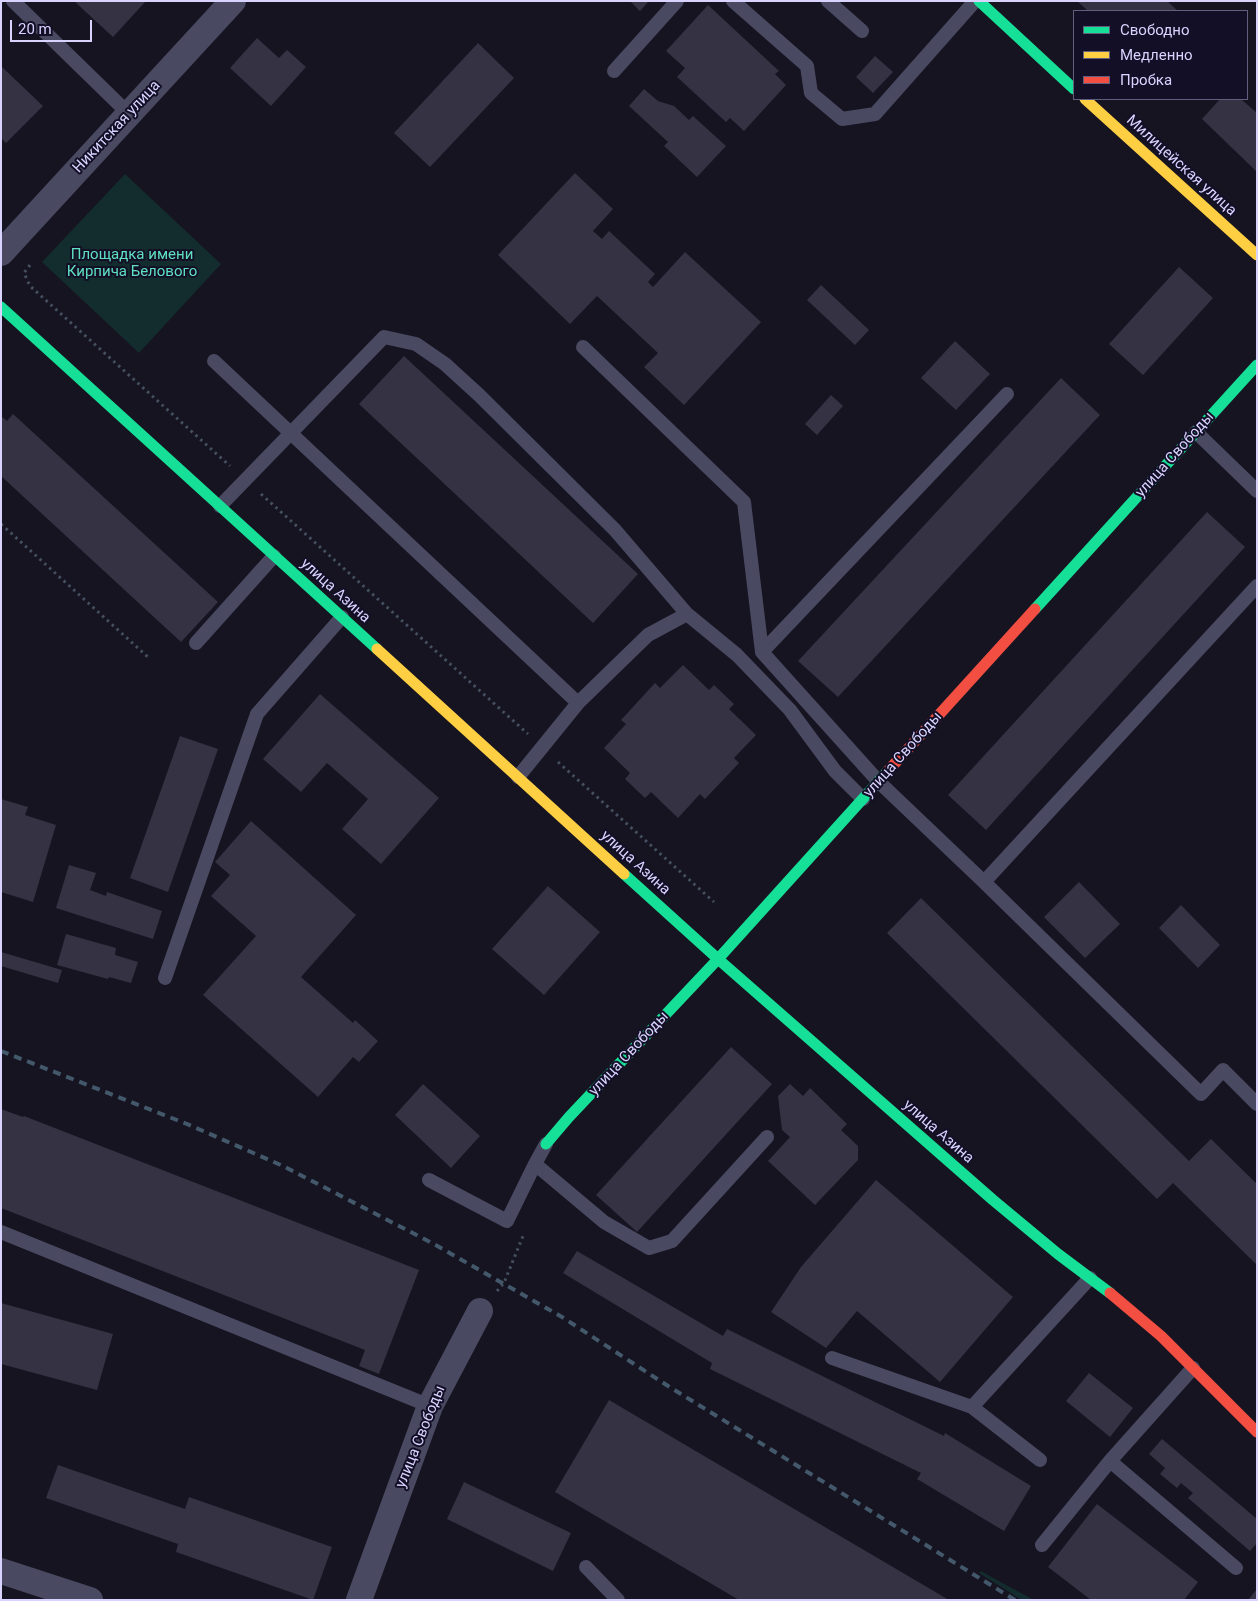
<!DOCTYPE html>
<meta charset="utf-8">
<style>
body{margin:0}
#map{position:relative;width:1258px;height:1601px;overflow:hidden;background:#161421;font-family:Roboto,sans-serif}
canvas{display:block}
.frame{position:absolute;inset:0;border:2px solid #d9d4ff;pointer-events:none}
.legend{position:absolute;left:1073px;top:10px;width:175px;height:90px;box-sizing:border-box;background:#130f26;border:1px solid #625e7d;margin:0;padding:6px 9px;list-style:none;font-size:15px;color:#d9d4ff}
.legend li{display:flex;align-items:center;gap:10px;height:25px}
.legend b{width:25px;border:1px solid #625e7d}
.scale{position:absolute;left:10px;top:20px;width:82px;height:22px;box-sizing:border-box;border:2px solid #d9d4ff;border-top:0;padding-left:6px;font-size:15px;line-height:18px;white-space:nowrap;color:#d9d4ff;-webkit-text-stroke:4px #130f26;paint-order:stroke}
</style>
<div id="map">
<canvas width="1258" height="1601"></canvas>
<div class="frame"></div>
<ul class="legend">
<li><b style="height:6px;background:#16e098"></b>Свободно</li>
<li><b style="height:6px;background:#ffcf43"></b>Медленно</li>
<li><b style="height:6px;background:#f24e42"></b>Пробка</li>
</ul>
<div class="scale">20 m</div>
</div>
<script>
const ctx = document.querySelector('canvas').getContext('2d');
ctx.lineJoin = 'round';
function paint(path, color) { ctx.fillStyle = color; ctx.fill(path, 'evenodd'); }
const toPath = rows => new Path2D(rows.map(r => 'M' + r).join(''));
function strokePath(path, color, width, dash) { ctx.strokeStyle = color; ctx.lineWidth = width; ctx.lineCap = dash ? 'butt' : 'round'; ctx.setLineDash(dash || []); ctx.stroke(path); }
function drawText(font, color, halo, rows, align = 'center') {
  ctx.font = font + ' Roboto,sans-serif'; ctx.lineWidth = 4; ctx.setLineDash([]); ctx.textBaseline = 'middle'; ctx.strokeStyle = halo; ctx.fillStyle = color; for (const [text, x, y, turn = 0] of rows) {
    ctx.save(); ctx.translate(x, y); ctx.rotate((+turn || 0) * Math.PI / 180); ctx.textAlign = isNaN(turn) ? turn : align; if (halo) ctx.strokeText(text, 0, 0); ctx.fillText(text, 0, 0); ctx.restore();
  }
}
paint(toPath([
 [125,174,221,264,139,353,42,262],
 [981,1571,1006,1585,1034,1600,1022,1600,979,1573]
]), '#132c2d');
paint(toPath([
 [74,1,146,1,113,37],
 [630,1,649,1,640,11],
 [1077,1,1167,1,1178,11,1088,11],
 [708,5,779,71,775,74,786,85,744,131,730,118,726,122,677,77,685,68,666,51],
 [257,38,279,58,287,50,306,67,271,106,230,68],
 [478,43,514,78,430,167,394,133],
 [875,56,893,72,873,93,856,77],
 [1,66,43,106,6,143,1,138],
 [644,89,658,101,674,106,689,120,693,116,726,146,697,177,664,146,668,142,629,106],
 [1220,99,1241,99,1257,113,1257,172,1202,119],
 [575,173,613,209,593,231,602,239,609,231,655,274,648,282,653,287,685,252,761,322,684,405,644,367,658,353,597,296,570,324,498,255],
 [1179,267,1213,298,1143,375,1109,344],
 [821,285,869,330,855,345,807,300],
 [955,341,990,374,956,410,921,378],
 [404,356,638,574,593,623,359,404],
 [1061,378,1100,415,838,697,798,661],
 [831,395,843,406,817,435,805,424],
 [13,414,218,602,181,642,1,476,1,416,7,421],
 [1207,512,1245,547,986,830,948,795],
 [683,665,709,690,714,685,734,704,729,709,756,735,734,758,739,763,705,799,700,794,678,818,651,792,645,798,625,779,630,773,604,748,626,724,621,720,655,683,660,688],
 [320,694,439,798,381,864,342,829,368,799,327,763,301,792,263,759],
 [180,736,218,749,168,892,130,878],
 [1,799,28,807,25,815,56,825,33,902,1,892],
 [251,821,356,915,301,977,353,1023,355,1020,378,1041,359,1062,353,1057,318,1097,203,995,256,936,211,896,230,875,215,862],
 [69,865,96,873,90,890,106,896,107,892,162,911,153,939,56,908],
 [1079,882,1120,924,1085,958,1044,917],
 [548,886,600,932,544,995,492,949],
 [921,898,1189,1161,1211,1139,1257,1184,1257,1265,1173,1183,1157,1199,887,933],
 [1181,905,1220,945,1198,968,1159,928],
 [66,934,116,948,115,955,138,962,131,983,109,977,108,979,57,965],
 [1,952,62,970,58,983,1,966],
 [731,1047,772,1084,637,1232,596,1195],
 [423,1084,480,1136,451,1168,395,1115],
 [790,1084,803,1096,810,1088,847,1124,841,1130,858,1146,858,1160,815,1205,768,1161,790,1137,782,1130,778,1096],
 [1,1109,23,1117,24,1116,419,1270,379,1374,359,1366,365,1350,1,1208],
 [876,1180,1013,1297,940,1382,857,1311,826,1348,771,1312,801,1267],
 [577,1251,723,1336,727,1329,944,1436,945,1433,1031,1486,1004,1531,917,1479,921,1473,710,1369,712,1363,563,1273],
 [1,1303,113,1334,97,1390,1,1364],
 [1089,1373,1133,1408,1110,1437,1066,1401],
 [609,1400,949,1600,739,1600,555,1492],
 [1162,1439,1257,1519,1257,1543,1250,1551,1188,1498,1193,1493,1181,1483,1177,1488,1160,1474,1165,1468,1149,1454],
 [58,1465,185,1509,189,1497,332,1547,313,1600,176,1552,178,1544,46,1498],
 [464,1482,571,1533,553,1571,447,1519],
 [1097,1504,1198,1582,1184,1600,1091,1600,1048,1567],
 [1257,1589,1257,1600,1248,1600]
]), '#343243');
strokePath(toPath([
 [30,265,24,273,30,286,230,466],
 [261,494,528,734],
 [1,524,149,658],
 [558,762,714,902],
 [497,1291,504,1283,523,1236]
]), '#44505f', 3, [2.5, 4]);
strokePath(toPath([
 [13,1,129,114],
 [733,1,807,66,811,93,842,119,875,114,975,1],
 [828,1,862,31],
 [614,71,677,1],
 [583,347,744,502,762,652],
 [214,361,578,703],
 [1007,394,762,652,879,782,984,882,1257,586],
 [1196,432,1257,491],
 [220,506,384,337,416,344,445,364,479,395,615,530,687,614],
 [196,643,274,556],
 [518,777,578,703,648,635,687,614,737,655,790,710,835,771,863,799],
 [984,882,1201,1094,1223,1070,1257,1104],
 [165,978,257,714,342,617],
 [546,1144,535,1164,604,1222,649,1248,672,1241,767,1137],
 [429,1180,507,1221,535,1164],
 [1,1232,430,1406],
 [832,1358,972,1407,1090,1278],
 [972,1407,1040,1460],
 [1110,1461,1236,1568],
 [1042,1545,1110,1461,1193,1368],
 [586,1567,618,1600]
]), '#4a4962', 14);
strokePath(toPath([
 [1,253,233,1],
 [1,1571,90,1600],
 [359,1600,430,1406,480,1311]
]), '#4a4962', 26);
strokePath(toPath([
 [979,1,1074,89],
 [1,307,377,649],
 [1035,609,1257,365],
 [624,874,718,959,993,1200,1058,1254,1110,1293],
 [546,1144,569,1117,718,959,887,772]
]), '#16e098', 11);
strokePath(toPath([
 [1085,99,1257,255],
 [377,649,624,874]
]), '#ffcf43', 11);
strokePath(toPath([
 [887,772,1035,609],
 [1110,1293,1161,1336,1257,1432]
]), '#f24e42', 11);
strokePath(toPath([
 [1,1051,187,1124,283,1166,432,1243,562,1317,668,1386,1015,1600]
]), '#43596b', 4, [8, 6]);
drawText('15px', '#d9d4ff', '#130f26', [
 ["Никитская улица",117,127,-47],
 ["Милицейская улица",1181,166,42],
 ["улица Свободы",1175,455,-48],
 ["улица Азина",335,591,42],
 ["улица Свободы",903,755,-48],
 ["улица Азина",635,863,42],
 ["улица Свободы",629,1054,-47],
 ["улица Азина",938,1132,41],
 ["улица Свободы",421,1437,-68]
]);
drawText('15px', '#5fe0c0', '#130f26', [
 ["Площадка имени",132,255],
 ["Кирпича Белового",132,272]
]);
</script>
